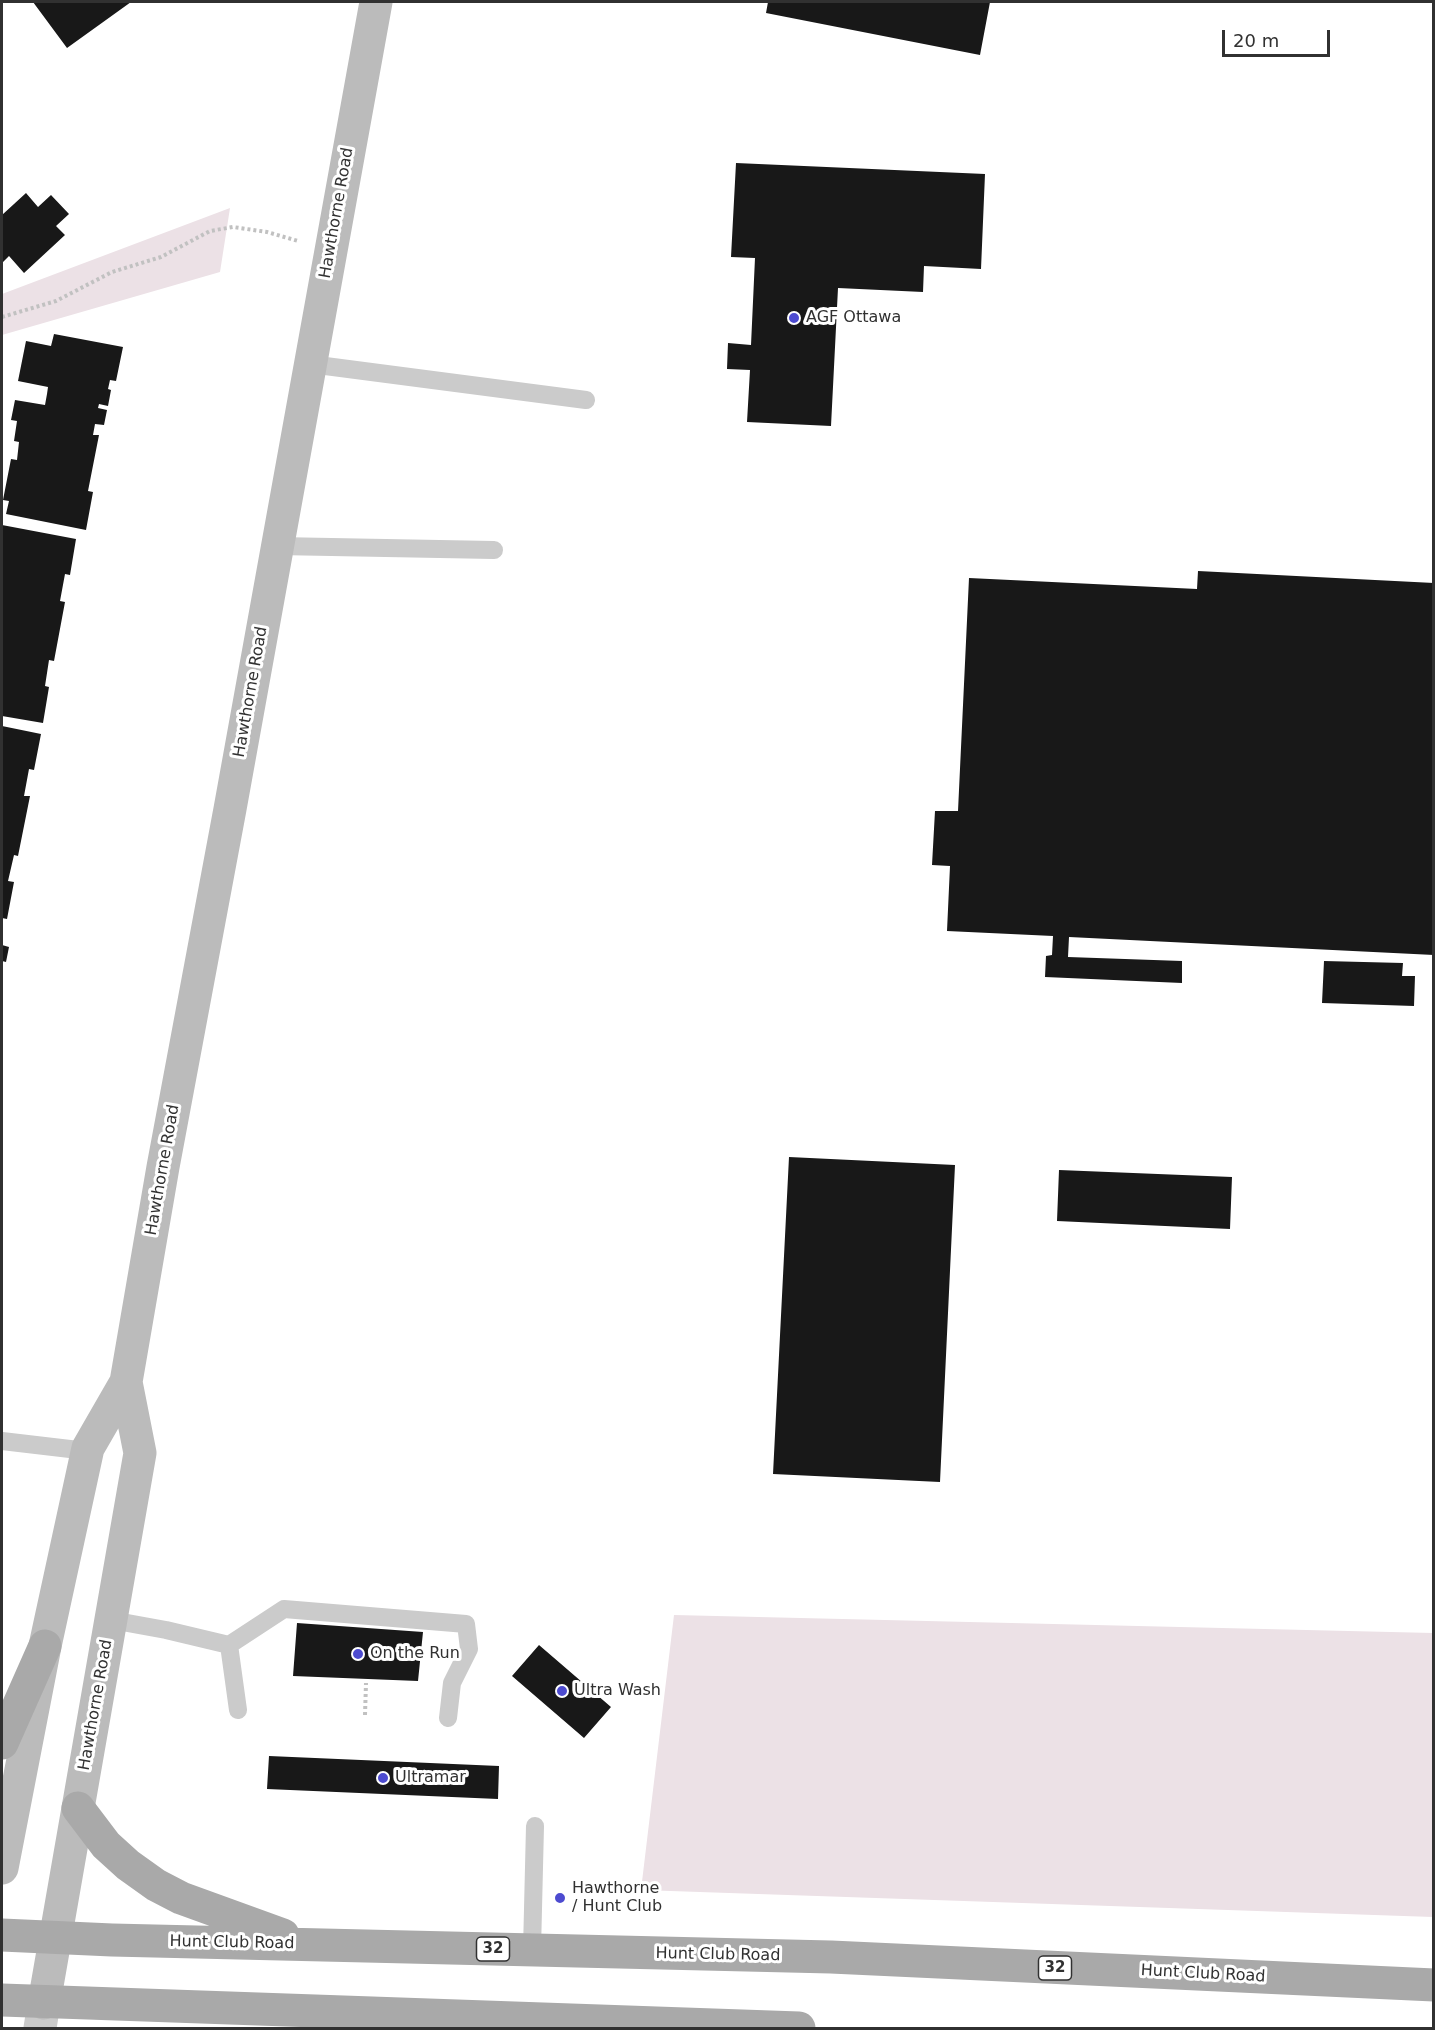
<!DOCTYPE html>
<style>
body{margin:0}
#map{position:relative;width:1435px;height:2030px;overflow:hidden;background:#fff;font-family:"DejaVu Sans",sans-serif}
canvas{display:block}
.frame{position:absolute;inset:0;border:3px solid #313131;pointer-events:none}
.scale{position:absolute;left:1222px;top:30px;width:108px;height:27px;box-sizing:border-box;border:3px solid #313131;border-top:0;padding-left:8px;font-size:18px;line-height:21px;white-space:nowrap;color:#313131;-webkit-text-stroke:4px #fff;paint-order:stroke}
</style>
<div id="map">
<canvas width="1435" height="2030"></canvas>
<div class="frame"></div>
<div class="scale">20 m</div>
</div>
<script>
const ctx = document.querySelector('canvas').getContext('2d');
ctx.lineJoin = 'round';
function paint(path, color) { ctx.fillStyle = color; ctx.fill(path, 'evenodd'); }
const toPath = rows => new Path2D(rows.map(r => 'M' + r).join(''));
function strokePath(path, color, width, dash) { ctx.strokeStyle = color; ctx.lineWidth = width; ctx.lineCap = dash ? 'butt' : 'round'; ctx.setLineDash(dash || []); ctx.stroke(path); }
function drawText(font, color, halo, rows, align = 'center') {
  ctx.font = font + ' "DejaVu Sans",sans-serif'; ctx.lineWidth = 6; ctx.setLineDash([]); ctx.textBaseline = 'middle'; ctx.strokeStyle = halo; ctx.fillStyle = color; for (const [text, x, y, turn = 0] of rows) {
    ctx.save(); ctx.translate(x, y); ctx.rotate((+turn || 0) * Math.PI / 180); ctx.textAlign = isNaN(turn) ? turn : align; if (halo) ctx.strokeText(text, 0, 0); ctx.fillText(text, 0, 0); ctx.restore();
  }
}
paint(toPath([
 [230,208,220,272,2,335,2,294],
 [674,1615,1433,1633,1433,1917,641,1890]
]), '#ece1e6');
paint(toPath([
 [33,2,131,2,67,48],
 [768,2,990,2,980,55,766,13],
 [736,163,985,174,981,269,924,266,923,292,838,288,831,426,747,422,750,370,727,369,728,343,751,345,755,258,731,257],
 [26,193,38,207,51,195,69,214,56,226,65,235,24,273,9,256,2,263,2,215],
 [54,334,123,347,116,381,110,380,108,389,111,390,108,406,99,404,98,408,107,410,104,425,95,424,93,435,99,435,88,491,93,492,86,530,6,514,9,501,3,500,11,459,17,460,19,442,14,441,17,421,11,420,15,400,45,405,47,394,48,387,18,381,26,341,51,346],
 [2,525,76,539,70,575,65,574,60,601,65,602,54,661,49,660,45,686,49,687,43,723,2,716],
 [1198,571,1434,583,1434,955,1069,937,1068,957,1182,961,1182,983,1045,977,1046,956,1052,955,1053,936,947,931,950,866,932,865,935,811,958,811,969,578,1197,589],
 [2,726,41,734,34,770,29,769,24,796,30,796,18,856,14,855,8,881,14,882,7,919,2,918],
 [2,945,9,947,6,962,2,961],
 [1324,961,1403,963,1402,976,1415,976,1414,1006,1322,1003],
 [789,1157,955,1165,940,1482,773,1474],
 [1059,1170,1232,1177,1230,1229,1057,1221],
 [297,1623,423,1632,418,1681,293,1676],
 [539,1645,611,1707,584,1738,512,1676],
 [269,1756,499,1766,498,1799,267,1789]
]), '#181818');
strokePath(toPath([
 [2,317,56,301,112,272,161,257,210,231,233,227,267,232,298,241],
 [365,1715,366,1683]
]), '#c1c1c1', 4, [3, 3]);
strokePath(toPath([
 [310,364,586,400],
 [277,546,494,550],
 [2,1441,87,1451],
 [111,1620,166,1630,229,1645,238,1710],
 [229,1645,284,1609,466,1624,469,1649,452,1683,448,1718],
 [532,1950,535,1826]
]), '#cbcbcb', 18);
strokePath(toPath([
 [40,2028,44,2003]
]), '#cbcbcb', 33);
strokePath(toPath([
 [2,1868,45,1646,88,1448,126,1382],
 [44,2003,140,1453,126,1382,163,1167,230,809,376,2]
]), '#bbb', 33);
strokePath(toPath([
 [2,1743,45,1646],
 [78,1808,106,1845,128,1865,156,1885,181,1898,283,1935],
 [2,1935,112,1940,831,1957,1434,1985],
 [2,2000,799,2028]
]), '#a9a9a9', 33);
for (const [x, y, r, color] of [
 [794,318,6,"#4d4bd0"],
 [358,1654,6,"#4d4bd0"],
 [562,1691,6,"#4d4bd0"],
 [383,1778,6,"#4d4bd0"],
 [560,1898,6,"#4d4bd0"]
]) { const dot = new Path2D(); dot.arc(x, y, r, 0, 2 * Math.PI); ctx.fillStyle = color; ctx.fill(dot); strokePath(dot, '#fff', 2); }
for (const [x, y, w] of [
 [493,1949,33],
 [1055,1968,33]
]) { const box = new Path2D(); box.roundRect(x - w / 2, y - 12, w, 24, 4.5); ctx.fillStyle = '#fff'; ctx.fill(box); strokePath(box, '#313131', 1.5); }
drawText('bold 15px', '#313131', null, [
 ["32",493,1949],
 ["32",1055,1968]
]);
drawText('16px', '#313131', '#fff', [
 ["Hawthorne Road",337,213,-80],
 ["Hawthorne Road",251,692,-80],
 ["Hawthorne Road",163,1170,-80],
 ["Hawthorne Road",96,1705,-80],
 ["Hunt Club Road",232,1943,1],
 ["Hunt Club Road",718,1955,1],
 ["Hunt Club Road",1203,1974,3]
]);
drawText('16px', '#313131', '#fff', [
 ["AGF Ottawa",806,318],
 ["On the Run",370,1654],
 ["Ultra Wash",574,1691],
 ["Ultramar",395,1778],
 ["Hawthorne",572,1889],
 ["/ Hunt Club",572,1907]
], 'left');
</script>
